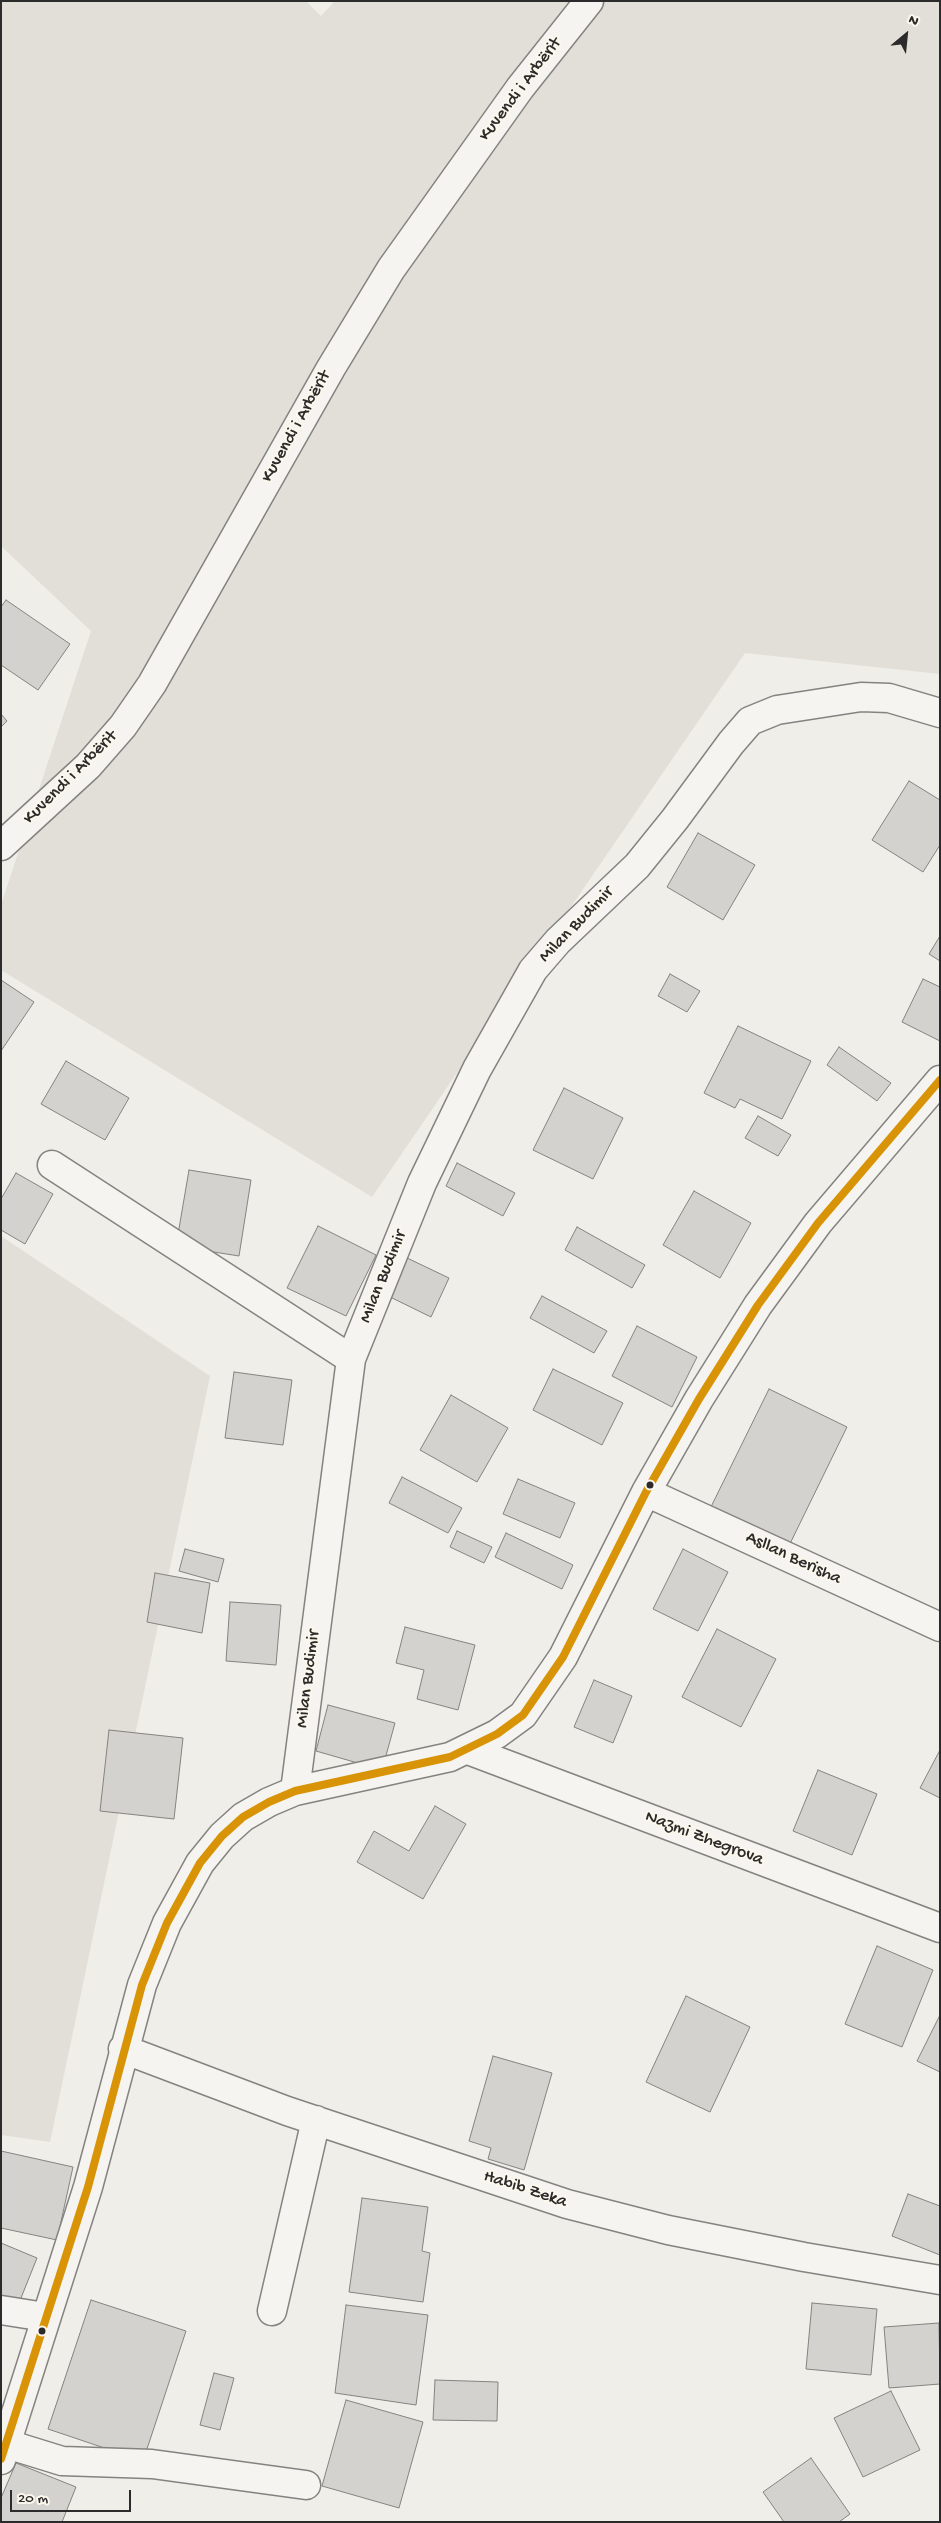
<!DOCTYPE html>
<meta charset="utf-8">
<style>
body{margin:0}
#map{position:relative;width:941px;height:2523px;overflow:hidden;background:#f0eee8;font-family:"Gochi Hand",sans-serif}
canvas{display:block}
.frame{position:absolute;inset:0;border:2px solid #2b2b2b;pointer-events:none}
.north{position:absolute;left:881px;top:10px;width:50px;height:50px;-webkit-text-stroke:4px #fbf7ec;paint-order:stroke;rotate:28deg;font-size:14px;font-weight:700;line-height:20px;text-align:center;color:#2b2b2b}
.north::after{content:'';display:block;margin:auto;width:18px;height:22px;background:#2b2b2b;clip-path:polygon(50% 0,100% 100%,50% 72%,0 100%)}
.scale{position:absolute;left:10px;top:2490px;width:121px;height:22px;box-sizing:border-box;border:2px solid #2b2b2b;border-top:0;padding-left:6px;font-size:15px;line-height:18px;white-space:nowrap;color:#2b2b2b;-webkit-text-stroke:4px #fbf7ec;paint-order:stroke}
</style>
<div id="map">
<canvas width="941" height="2523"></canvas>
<div class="frame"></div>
<div class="north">N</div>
<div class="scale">20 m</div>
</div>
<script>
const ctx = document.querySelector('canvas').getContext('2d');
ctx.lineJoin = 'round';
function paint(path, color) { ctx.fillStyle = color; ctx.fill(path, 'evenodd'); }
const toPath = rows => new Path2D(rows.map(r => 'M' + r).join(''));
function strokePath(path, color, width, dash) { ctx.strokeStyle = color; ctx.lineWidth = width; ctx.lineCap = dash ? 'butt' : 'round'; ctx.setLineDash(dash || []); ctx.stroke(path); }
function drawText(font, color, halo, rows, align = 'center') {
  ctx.font = font + ' "Gochi Hand",sans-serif'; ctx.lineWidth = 4; ctx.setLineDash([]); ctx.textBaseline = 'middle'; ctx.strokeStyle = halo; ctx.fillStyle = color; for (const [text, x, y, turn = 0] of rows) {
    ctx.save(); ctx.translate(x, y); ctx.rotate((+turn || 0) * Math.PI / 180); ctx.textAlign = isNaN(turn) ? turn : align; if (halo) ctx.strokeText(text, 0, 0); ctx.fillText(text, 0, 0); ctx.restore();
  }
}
paint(toPath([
 [1,1,306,1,321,16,335,1,940,1,940,674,745,653,372,1197,1,970,1,905,91,631,1,546],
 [1,1236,210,1376,50,2142,1,2135]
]), '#e1dfd7');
const building = toPath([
 [6,600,70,644,38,690,1,665,1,607,6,600],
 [1,714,7,721,1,727,1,714],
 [909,781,940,800,940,845,923,872,872,840,909,781],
 [698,833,755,865,723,920,667,887,698,833],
 [940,936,940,961,929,954,940,936],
 [670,974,700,991,687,1012,658,996,670,974],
 [923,979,940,987,940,1041,902,1022,923,979],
 [1,980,34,1002,1,1051,1,980],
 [738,1026,811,1061,782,1119,740,1099,735,1108,704,1093,738,1026],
 [839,1047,891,1083,877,1101,827,1065,839,1047],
 [66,1061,129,1098,105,1140,41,1104,66,1061],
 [564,1088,623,1118,593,1179,533,1150,564,1088],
 [758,1116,791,1135,778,1156,745,1138,758,1116],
 [457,1163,515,1193,503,1216,446,1186,457,1163],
 [189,1170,251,1180,239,1256,176,1246,189,1170],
 [16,1173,53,1194,25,1244,1,1230,1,1199,16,1173],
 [694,1191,751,1223,720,1278,663,1245,694,1191],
 [318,1226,376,1255,346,1316,287,1288,318,1226],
 [577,1227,645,1265,632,1288,565,1250,577,1227],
 [405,1257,449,1278,431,1317,386,1295,405,1257],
 [542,1296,607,1331,594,1353,530,1318,542,1296],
 [637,1326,697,1357,672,1407,612,1376,637,1326],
 [553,1369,623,1403,602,1445,533,1410,553,1369],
 [234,1372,292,1380,283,1445,225,1438,234,1372],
 [769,1389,847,1427,783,1558,705,1519,769,1389],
 [451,1395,508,1428,477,1482,420,1450,451,1395],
 [402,1477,462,1508,448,1533,389,1503,402,1477],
 [518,1479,575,1503,560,1538,503,1514,518,1479],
 [457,1531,492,1547,484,1563,450,1547,457,1531],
 [506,1533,573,1565,562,1589,495,1557,506,1533],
 [185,1549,224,1559,218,1582,179,1571,185,1549],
 [683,1549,728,1572,698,1631,653,1609,683,1549],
 [155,1573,210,1583,202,1633,147,1622,155,1573],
 [230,1602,281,1605,276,1665,226,1661,230,1602],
 [405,1627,475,1645,458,1710,417,1699,424,1670,396,1663,405,1627],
 [717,1629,776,1659,741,1727,682,1697,717,1629],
 [594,1680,632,1696,613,1743,574,1727,594,1680],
 [328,1705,395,1723,382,1770,316,1751,328,1705],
 [109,1730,183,1738,174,1819,100,1811,109,1730],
 [940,1750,940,1798,920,1788,940,1750],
 [818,1770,877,1794,852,1855,793,1831,818,1770],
 [435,1806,466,1824,423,1899,357,1862,374,1831,409,1851,435,1806],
 [877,1946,933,1970,902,2047,845,2024,877,1946],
 [686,1996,750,2027,710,2112,646,2082,686,1996],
 [940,2015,940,2072,917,2061,940,2015],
 [493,2056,552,2073,524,2170,488,2159,491,2148,469,2141,493,2056],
 [1,2151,73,2167,57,2240,1,2228,1,2151],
 [908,2194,940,2206,940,2255,892,2236,908,2194],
 [362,2198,428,2207,422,2251,430,2253,423,2302,349,2292,362,2198],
 [1,2243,37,2258,17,2308,1,2302,1,2243],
 [91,2300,186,2331,143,2461,48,2429,91,2300],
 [812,2303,877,2309,871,2375,806,2369,812,2303],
 [346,2305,428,2315,416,2405,335,2393,346,2305],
 [939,2323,940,2384,889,2388,884,2327,939,2323],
 [214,2373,234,2378,220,2430,200,2425,214,2373],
 [435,2380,498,2382,497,2421,433,2420,435,2380],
 [891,2391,920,2450,863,2477,834,2418,891,2391],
 [346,2400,423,2422,399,2508,322,2486,346,2400],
 [811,2458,850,2514,839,2522,784,2522,763,2492,811,2458],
 [16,2463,76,2487,62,2522,1,2522,1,2498,16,2463]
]);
paint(building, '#d4d2ce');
strokePath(building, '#848380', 1);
const minor = toPath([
 [1,846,88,766,123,726,152,684,331,368,391,269,520,88,589,1],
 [52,1165,351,1359,295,1791],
 [351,1359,422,1183,477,1069,533,970,558,941,637,866,675,819,731,743,750,721,777,710,861,697,889,698,940,713],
 [646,1492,940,1627],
 [468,1750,940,1928],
 [123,2049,287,2111,567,2204,668,2230,804,2257,940,2280],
 [1,2310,45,2317],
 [272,2311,316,2120],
 [7,2444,62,2461,152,2464,306,2485],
 [1,2460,88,2187,142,1985,167,1923,200,1863,222,1836,243,1817,269,1802,295,1791,450,1757,497,1734,523,1715,563,1657,646,1492,699,1399,758,1305,818,1223,940,1080]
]);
strokePath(minor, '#848380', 31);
strokePath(minor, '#f5f4f0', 28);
strokePath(toPath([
 [1,2459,88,2187,142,1985,167,1923,200,1863,222,1836,243,1817,269,1802,295,1791,450,1757,497,1734,523,1715,563,1657,646,1492,699,1399,758,1305,818,1223,940,1080]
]), '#d89406', 8);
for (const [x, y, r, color] of [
 [650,1485,4.5,"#2b2b2b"],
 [42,2331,4.5,"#2b2b2b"]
]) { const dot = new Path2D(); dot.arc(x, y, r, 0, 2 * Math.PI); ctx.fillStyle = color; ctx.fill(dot); strokePath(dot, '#fbf7ec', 2); }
drawText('18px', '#2b2b2b', '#fbf7ec', [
 ["Kuvendi i Arbërit",521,90,-53],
 ["Kuvendi i Arbërit",297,427,-61],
 ["Kuvendi i Arbërit",71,778,-45],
 ["Milan Budimir",577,925,-46],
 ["Milan Budimir",384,1277,-68],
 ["Asllan Berisha",793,1559,25],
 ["Milan Budimir",309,1679,-83],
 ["Nazmi Zhegrova",704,1839,21],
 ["Habib Zeka",525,2190,18]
]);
</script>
